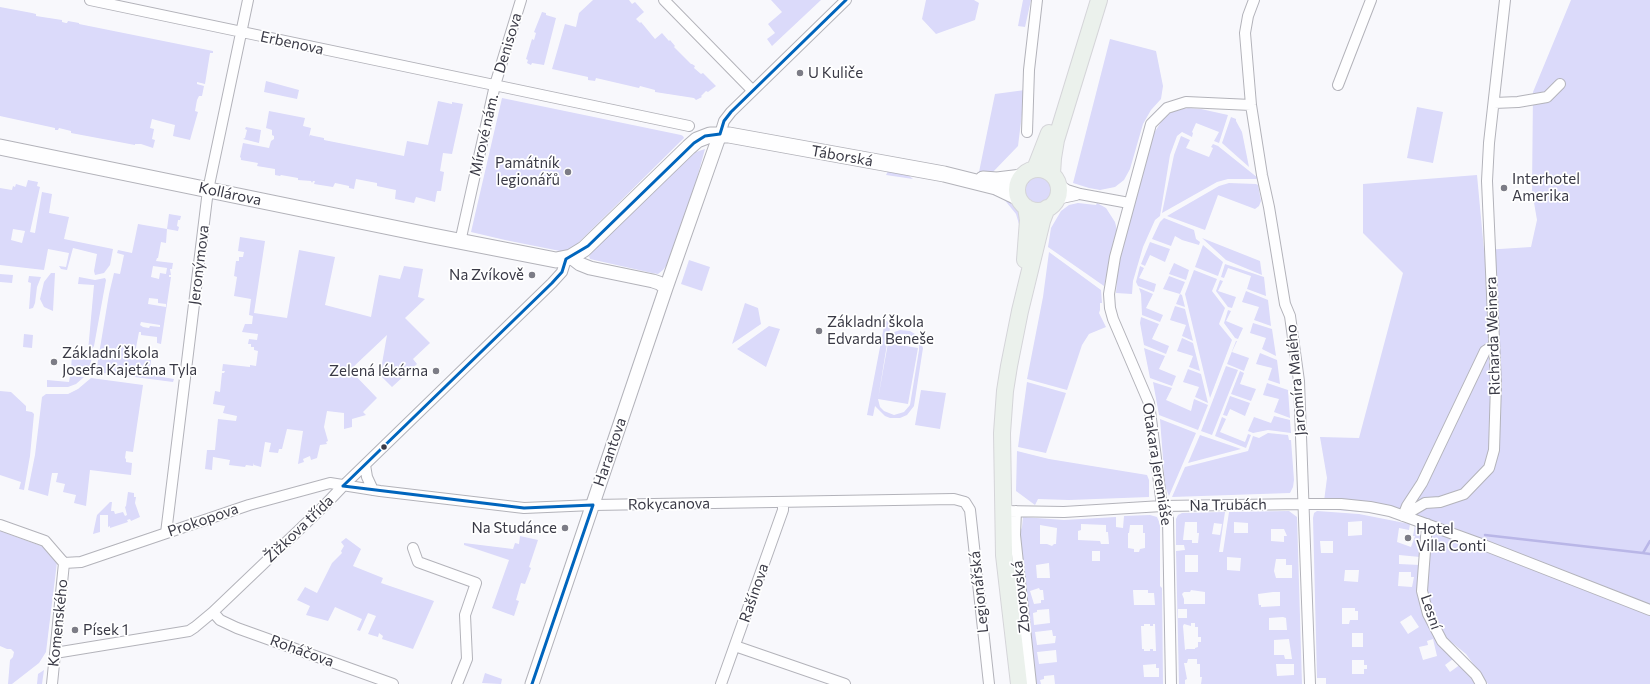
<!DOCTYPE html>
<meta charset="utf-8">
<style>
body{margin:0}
canvas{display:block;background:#f8f8fc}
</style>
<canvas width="1650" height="684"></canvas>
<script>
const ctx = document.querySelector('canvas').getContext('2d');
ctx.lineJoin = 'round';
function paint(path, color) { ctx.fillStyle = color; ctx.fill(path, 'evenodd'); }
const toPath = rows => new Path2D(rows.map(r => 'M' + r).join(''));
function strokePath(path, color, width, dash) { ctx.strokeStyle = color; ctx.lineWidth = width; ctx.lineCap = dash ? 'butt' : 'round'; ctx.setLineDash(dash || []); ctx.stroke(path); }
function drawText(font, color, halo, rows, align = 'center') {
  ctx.font = font + ' Commissioner,sans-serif'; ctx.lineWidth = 3.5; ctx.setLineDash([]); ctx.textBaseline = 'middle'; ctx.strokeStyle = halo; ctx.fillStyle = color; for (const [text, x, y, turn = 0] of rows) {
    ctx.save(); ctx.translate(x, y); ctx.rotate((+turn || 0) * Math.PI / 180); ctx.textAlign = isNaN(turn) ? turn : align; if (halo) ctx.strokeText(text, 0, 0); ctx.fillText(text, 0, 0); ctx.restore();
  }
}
paint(toPath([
 [593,0,629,0,632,4,635,2,644,12,636,19,640,23,641,22,655,39,662,33,669,41,670,40,675,46,674,47,691,64,692,64,695,66,694,68,701,74,703,73,716,86,708,92,706,91,701,96,702,97,696,100,694,98,655,92,655,90,640,86,639,88,596,78,595,81,588,80,588,77,552,69,565,24,576,27,579,13],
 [771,0,821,0,772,46,767,39,775,33,768,24,782,12],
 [926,0,974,0,979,3,975,20,936,34,922,19],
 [1023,0,1031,0,1025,27,1018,26],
 [1571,0,1650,0,1650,684,1488,684,1466,654,1439,632,1429,612,1424,525,1390,514,1323,509,1327,478,1320,437,1359,438,1403,273,1363,233,1363,184,1477,175,1484,250,1531,247,1537,220,1532,191,1533,92],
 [0,7,32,13,36,14,36,16,62,20,62,22,66,23,67,23,68,21,79,23,79,24,213,51,213,53,210,53,205,84,197,82,197,84,204,86,202,96,199,96,197,100,195,111,198,112,190,140,173,136,175,125,152,119,150,128,154,129,152,139,155,140,153,148,141,144,135,144,135,145,71,133,71,131,59,128,58,130,55,130,55,128,0,116],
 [542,12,546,13,546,15,556,18,544,65,532,63,531,65,527,63,528,60,526,59,532,39,534,40,536,33,534,32],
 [1110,39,1156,51,1163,86,1161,99,1151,110,1143,124,1130,169,1124,180,1115,187,1100,190,1089,188,1073,183],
 [266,81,299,90,297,99,264,92],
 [1025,90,1018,146,992,173,979,172,995,94],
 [502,98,681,135,683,136,684,138,574,247,565,252,505,240,471,232],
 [438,101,452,104,452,102,463,104,452,154,443,153,440,171,444,172,441,191,437,191,435,202,416,197,414,203,395,199,396,190,377,186,377,183,356,179,354,189,349,188,349,186,340,184,335,183,333,187,314,184,315,181,313,181,312,183,311,181,298,180,298,178,281,175,280,176,275,175,275,169,257,166,258,163,241,160,241,158,240,157,243,143,269,148,271,141,274,139,274,136,272,135,272,130,266,128,269,111,305,118,303,126,311,128,309,137,310,135,314,136,324,138,324,140,404,156,407,141,428,145],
 [1417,107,1443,112,1433,163,1407,158],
 [1188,108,1201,109,1228,115,1219,143,1214,141,1219,132,1196,123,1192,132,1193,133,1192,137,1182,132,1177,136,1170,155,1160,216,1155,220,1143,247,1133,281,1132,294,1116,293,1118,264,1154,133,1163,119,1170,113,1177,110],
 [1231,117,1236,119,1236,121,1242,132,1249,167,1222,143],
 [246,127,261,130,259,143,243,139,245,138,247,130,245,129],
 [1181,136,1190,140,1186,148,1209,157,1213,148,1211,147,1213,144,1218,146,1258,178,1256,179,1228,179,1217,182,1162,213,1174,155],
 [705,149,696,182,669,262,663,270,658,274,652,273,590,259,589,256,592,252,680,166,696,152],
 [888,171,908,175,913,179,886,175],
 '1024 190a14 14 0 1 1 28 0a14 14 0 1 1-28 0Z',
 [28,180,38,182,37,186,40,187,30,232,35,233,42,192,52,194,49,213,69,217,64,239,113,249,110,265,104,273,95,275,94,271,97,254,73,248,67,270,61,269,59,266,66,267,69,253,48,249,44,270,0,265,0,188,12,190,13,186,15,187,16,184,26,187],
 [13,229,25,231,22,243,11,240],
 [1229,183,1256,184,1258,185,1261,201,1259,206,1255,209,1218,195,1205,230,1167,216,1219,186],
 [1003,198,1013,201,1021,212,1021,231,1016,214],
 [1078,203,1096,205,1097,203,1106,208,1115,222,1117,230,1104,286,1048,247,1051,228,1061,211,1069,205],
 [169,214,181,216,180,220,178,220,177,226,179,227,178,231,167,229,166,243,161,242,158,258,157,258,156,261,173,263,172,269,170,269,171,275,169,275,169,277,171,277,161,344,157,343,157,337,141,335,141,332,139,332,135,353,142,354,141,359,151,360,150,368,158,369,156,376,174,379,173,382,96,372,109,294,114,273,120,274,124,255,117,253,118,250,132,253,138,224,167,229],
 [153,266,167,268,166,274,160,273,159,279,151,277],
 [149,298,158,299,158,303,166,304,166,307,148,304],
 [141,322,160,325,160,327,150,326,149,328,143,327,140,325],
 [1164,218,1194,230,1196,239,1200,242,1199,245,1182,240,1175,236,1171,246,1152,239,1160,222],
 [240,237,265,241,254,313,287,318,299,250,335,257,325,305,371,317,379,275,400,279,404,266,423,269,418,297,425,299,405,318,430,343,413,359,417,364,392,387,380,375,387,335,350,370,377,398,363,412,366,415,352,419,352,427,344,429,344,413,327,411,324,427,328,441,326,442,327,444,320,445,317,458,311,460,310,456,303,459,304,462,298,464,303,431,287,429,282,449,279,449,278,453,269,452,271,443,265,442,261,467,254,465,254,463,253,466,246,465,245,467,229,465,230,460,213,457,212,470,205,469,207,450,215,450,218,419,236,421,237,416,223,413,225,406,213,404,215,391,220,392,222,373,224,373,225,371,222,371,223,364,250,367,250,365,256,366,258,351,254,350,254,347,251,347,251,344,248,344,249,339,257,340,258,334,242,332,245,324,252,324,253,316,249,315,251,299,234,296,237,277,234,276,236,261,239,261,239,257,243,257,244,252,238,251],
 [1202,238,1260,261,1262,275,1226,260],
 [1150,242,1170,249,1165,262,1150,255,1145,266,1141,264],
 [1203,245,1223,262,1218,276,1195,267],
 [1049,252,1101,290,1102,303,1100,303,1100,310,1099,313,1106,327,1089,334,1082,345,1067,390,1027,379,1043,297],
 [689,260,710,267,702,291,681,284],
 [1174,263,1189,270,1186,280,1169,274],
 [1225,264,1264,277,1266,296,1247,289,1251,276,1228,268,1224,278,1221,277],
 [1140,266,1144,268,1139,278,1156,284,1154,292,1138,286,1136,282],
 [1194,270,1217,279,1212,291,1225,308,1219,324,1232,340,1210,398,1185,294],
 [51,273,55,273,53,311,44,307,40,299,44,282],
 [0,274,13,275,12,283,0,282],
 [29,276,41,277,37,287,35,303,33,308,29,309,31,283,28,282],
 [1169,276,1185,282,1180,294,1182,295,1185,307,1176,304,1180,294,1163,289],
 [79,277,95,280,105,278,106,280,94,346,91,350,88,351,94,285,78,284],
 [1220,280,1223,281,1218,291,1236,297,1232,308,1228,307,1216,291],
 [1139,288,1153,294,1146,308,1163,315,1160,322,1142,315,1141,294],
 [1246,291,1268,300,1271,326,1254,320,1259,307,1242,302],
 [745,303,758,308,761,324,732,344],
 [1175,306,1185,309,1193,341,1182,336,1186,325,1170,320],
 [1228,310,1231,311,1226,321,1243,328,1238,339,1235,338,1224,323],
 [1141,317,1159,324,1152,339,1169,346,1166,354,1144,345,1140,323],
 [885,321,891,322,889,334,900,330,910,331,918,336,923,348,914,406,907,415,900,418,890,418,885,416,875,406,873,416,867,415],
 [899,334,905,334,915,339,919,346,919,350,910,405,904,412,894,415,884,411,880,407,878,399,908,404,918,348,888,343,878,399,887,344,891,337],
 [1253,323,1272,329,1276,356,1262,349,1266,338,1250,333],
 [769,326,780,329,766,367,737,349],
 [24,334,33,335,32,348,23,347],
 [1182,338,1193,343,1200,371,1189,367,1193,356,1177,351],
 [1236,341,1237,341,1232,352,1249,358,1244,371,1227,364],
 [1144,348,1165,356,1159,369,1176,376,1172,386,1150,378],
 [72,353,92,355,90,369,85,372,71,371],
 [1260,353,1277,360,1280,384,1268,380,1272,368,1256,364],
 [1226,366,1238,370,1212,435,1201,431],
 [1188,369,1201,374,1208,403,1195,397,1199,387,1183,382],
 [1240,371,1244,373,1240,384,1256,389,1251,401,1231,394],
 [70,376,84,377,76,384,68,387,47,387,47,380,69,382],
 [91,378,143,385,133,452,126,451,125,458,126,459,126,462,132,463,131,475,90,470,86,506,74,503,76,495,63,492,65,484,56,482,58,473,52,473,48,496,28,490,35,455,42,397,46,394,68,394,78,389],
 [1027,382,1066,393,1046,453,1018,447],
 [1153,382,1172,388,1166,400,1191,411,1194,399,1208,405,1198,430,1159,415],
 [1267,383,1288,390,1290,418,1274,412,1279,399,1263,395],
 [921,390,946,393,940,429,915,425],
 [0,391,11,392,26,406,26,411,32,412,34,414,30,456,24,490,19,489,21,482,0,475],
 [1230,396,1250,403,1245,416,1230,409,1227,416,1223,415],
 [1274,416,1290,420,1291,433,1268,430,1253,433,1248,431,1254,417,1271,423],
 [1222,417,1226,419,1220,432,1245,442,1248,434,1251,435,1246,448,1215,436],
 [1160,419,1196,433,1169,496,1165,486],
 [1268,433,1288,435,1289,440,1291,440,1294,480,1293,487,1290,493,1172,497,1185,467,1248,451,1253,436,1259,438],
 [1200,435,1241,449,1188,463],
 [1017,451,1049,459,1147,475,1149,480,1149,497,1069,500,1038,499,1035,505,1016,491],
 [128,492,134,493,134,497,136,497,135,503,140,517,131,521,130,519,127,520,128,522,110,528,110,526,108,527,108,515,100,515,100,532,93,534,97,515,110,502,112,502,111,511,114,511,115,514,123,512,125,516,127,515,125,507,126,506],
 [1289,511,1297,517,1302,684,1201,684,1202,677,1200,677,1200,664,1197,664,1197,659,1188,659,1187,663,1184,663,1187,679,1185,680,1185,684,1179,684,1176,551,1185,550,1184,545,1176,545,1176,519,1178,515,1182,513,1225,512,1219,552,1223,552,1229,512],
 [1185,522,1197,522,1197,533,1199,533,1198,543,1192,543,1192,540,1183,540],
 [1234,522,1248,523,1248,533,1234,533],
 [1214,523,1222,524,1220,535,1212,534],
 [1271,529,1284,529,1287,536,1284,536,1284,542,1271,541],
 [1185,555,1198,555,1198,572,1185,572],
 [1227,557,1241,558,1240,571,1227,570],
 [1276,559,1286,559,1286,565,1292,565,1292,578,1276,578,1274,571],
 [1191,590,1205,592,1205,604,1184,604,1184,599,1182,594,1184,592,1190,592],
 [1273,592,1280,592,1280,606,1261,607,1261,605,1259,605,1258,594],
 [1178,609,1187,609,1187,618,1178,618],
 [1283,617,1286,618,1287,630,1269,630,1269,618],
 [1191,623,1195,623,1195,627,1198,627,1198,637,1201,637,1201,642,1198,642,1198,647,1195,648,1195,649,1187,649,1185,650,1183,626,1184,624,1191,626],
 [1289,639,1292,659,1285,659,1284,655,1274,655,1274,640],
 [1276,664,1294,664,1294,675,1277,676],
 [1317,511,1359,514,1410,524,1409,530,1399,528,1397,542,1411,547,1415,536,1413,536,1415,525,1417,525,1421,533,1420,557,1399,555,1399,564,1420,565,1419,589,1453,659,1445,665,1450,672,1461,664,1478,684,1326,684,1326,678,1317,678,1313,518,1314,513],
 [1362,521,1362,535,1348,536,1348,522],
 [1320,541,1333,541,1333,553,1321,553],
 [1345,570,1359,570,1358,582,1344,581],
 [1399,572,1411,572,1411,577,1414,577,1412,587,1398,586],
 [1342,608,1355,608,1355,611,1358,611,1358,620,1350,620,1349,624,1342,624],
 [1411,615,1419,627,1408,634,1400,622],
 [1352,633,1363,633,1363,647,1352,647],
 [1433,639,1437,656,1423,660,1419,647,1428,645,1427,641],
 [1352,660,1364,660,1364,665,1367,665,1367,669,1364,669,1364,674,1352,674],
 [1150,515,1157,517,1160,524,1160,586,1162,588,1163,684,1055,684,1054,675,1044,676,1044,679,1040,680,1041,684,1034,684,1018,538,1022,527,1023,517,1064,520,1116,517,1116,527,1123,528,1124,516],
 [1081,524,1106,525,1106,532,1108,532,1109,544,1101,544,1100,541,1078,540,1078,531,1081,530],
 [1040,525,1057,528,1056,544,1054,544,1052,546,1047,544,1040,544],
 [1130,525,1143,525,1143,533,1145,533,1145,548,1140,549,1139,552,1134,552,1134,549,1128,548,1128,533,1129,533],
 [1092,551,1100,551,1100,561,1092,561],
 [1049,563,1050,578,1037,578,1036,565],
 [1039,588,1040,590,1043,590,1044,600,1041,600,1041,603,1034,604,1030,591],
 [1133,590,1148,590,1148,593,1154,593,1155,605,1134,605],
 [1049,609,1050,623,1034,625,1033,613,1037,612,1037,610],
 [1144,624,1150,624,1150,626,1153,626,1153,624,1155,624,1156,651,1153,651,1153,649,1150,649,1150,651,1144,651,1144,649,1142,649,1141,626,1144,626],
 [1052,630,1053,636,1056,636,1055,643,1037,645,1035,632],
 [1056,650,1057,662,1039,664,1037,652],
 [1156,664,1156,668,1159,668,1159,677,1144,677,1143,665],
 [0,531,44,547,57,562,46,652,39,663,12,684,8,684,10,660,13,657,14,652,11,649,7,649,0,646],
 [520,536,538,540,529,567,531,568,525,584,521,583,516,600,519,601,514,616,492,608,509,560,464,545,464,543,513,549,515,543,519,544],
 [346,538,361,549,353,566,383,578,381,583,434,601,413,649,382,639,383,636,379,633,378,637,368,634,376,616,368,613,360,631,357,630,362,619,335,607,328,621,306,615,310,606,297,600,305,587,317,593,332,563,342,553,341,551,344,546,341,542],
 [44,670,42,684,37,684,38,674],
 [485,673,502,679,501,684,482,683]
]), '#dbdafa');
strokePath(toPath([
 [1485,535,1643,553,1650,541],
 [1643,553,1650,554]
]), '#b9b6e7', 2.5);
const minor = toPath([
 [90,0,689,126],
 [664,0,752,90],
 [1254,0,1248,16,1245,33,1251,105,1262,175,1269,207,1285,304,1290,316,1299,381,1310,684],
 [1338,85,1371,0],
 [1494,103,1518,102,1547,97,1560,84],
 [1027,132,1029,70,1037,0],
 [720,134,724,121,731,112,846,0],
 [1058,184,1067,190,1080,194,1129,203],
 [1057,199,1076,195],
 [460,242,495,85,521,0],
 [365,465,367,477,373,490],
 [1003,511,1064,512,1162,506,1304,504,1341,504,1370,507,1390,511,1481,544,1650,610],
 [1016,511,1015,535,1031,684],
 [1403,516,1425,503,1440,502,1464,494,1489,468,1494,450,1496,385,1487,181,1489,143,1505,0],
 [1403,516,1407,506,1422,483,1485,351,1493,346],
 [1427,524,1422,591,1428,614,1442,641,1476,675,1481,684],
 [0,525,45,541,64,563],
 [166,533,208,190,248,0],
 [413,548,418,562,476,583,465,615,467,659,457,684],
 [64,563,81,562,249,505,330,483,380,491,524,508,593,505,954,499,965,502,970,510,989,684],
 [213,612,220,620,237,628,393,684],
 [735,646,845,684],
 [55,653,189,631,195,627,213,612,324,506,343,486,552,283,562,272,566,259],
 [52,684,64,563],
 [721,684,783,510,783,502],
 [1171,684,1168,519,1167,514,1162,506,1149,403,1113,319,1110,308,1109,294,1115,257,1151,124,1167,108,1186,102,1251,105]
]);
const tertiary = toPath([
 [571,257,580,264,590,268,653,281,659,283,666,288],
 [532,684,666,288,720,134]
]);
const secondary = toPath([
 [0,147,433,236,556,260,571,257,584,249,689,147,697,140,710,135,729,135,944,174,996,187,1017,197],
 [983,179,997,180,1022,177]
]);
const primary = toPath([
 [1035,169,1049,133],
 '1017 190a21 21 0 1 1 42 0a21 21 0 1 1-42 0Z',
 [1052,174,1053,158,1056,140,1099,0],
 [1025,260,1028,220,1026,207],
 [1019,684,1004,555,1002,433,1005,391,1009,366,1020,311,1042,221,1047,208]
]);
strokePath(minor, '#b3b3ba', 12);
strokePath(tertiary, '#b3b3ba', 15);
strokePath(secondary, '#b3b3ba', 17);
strokePath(primary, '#d5d5d9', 18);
strokePath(minor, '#fefeff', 10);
strokePath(tertiary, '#fefeff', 13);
strokePath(secondary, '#fefeff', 15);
strokePath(primary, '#ebf1ec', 16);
strokePath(toPath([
 [343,486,552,283,562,272,566,259,588,246,694,143,705,136,720,134,724,121,731,112,846,0],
 [343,486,524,508,593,505,532,684]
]), '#0065bd', 3);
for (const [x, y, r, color] of [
 [800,73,4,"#7c7c86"],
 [568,172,4,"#7c7c86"],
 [1504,188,4,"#7c7c86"],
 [532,275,4,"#7c7c86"],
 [819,331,4,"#7c7c86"],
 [54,362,4,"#7c7c86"],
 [436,371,4,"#7c7c86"],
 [384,447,3.5,"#3a3a46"],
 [565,528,4,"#7c7c86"],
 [1408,538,4,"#7c7c86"],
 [75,630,4,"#7c7c86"]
]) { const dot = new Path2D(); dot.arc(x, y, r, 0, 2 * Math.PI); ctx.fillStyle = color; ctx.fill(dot); strokePath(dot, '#fff', 1.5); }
drawText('15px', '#3a3a46', '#fff', [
 ["Erbenova",292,43,12],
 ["Denisova",508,43,-73],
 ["Mírové nám.",484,135,-77],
 ["Táborská",842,156,10],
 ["Kollárova",230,194,12],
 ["Jeronýmova",199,265,-83],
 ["Richarda Weinera",1493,336,-92],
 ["Jaromíra Malého",1296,380,-95],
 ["Harantova",610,452,-71],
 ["Otakara Jeremiáše",1157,464,81],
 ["Rokycanova",669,504,-1],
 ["Na Trubách",1228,505,-1],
 ["Prokopova",203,520,-19],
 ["Žižkova třída",299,529,-44],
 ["Legionářská",979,592,-96],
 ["Rašínova",754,593,-71],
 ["Zborovská",1021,597,-96],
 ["Lesní",1431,612,71],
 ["Komenského",58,623,-84],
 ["Roháčova",302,651,20]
]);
drawText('15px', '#3a3a46', '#fff', [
 ["U Kuliče",808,73],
 ["Památník",560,163,"right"],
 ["legionářů",560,180,"right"],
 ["Interhotel",1512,179],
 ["Amerika",1512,196],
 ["Na Zvíkově",524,275,"right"],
 ["Základní škola",827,322],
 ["Edvarda Beneše",827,339],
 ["Základní škola",62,353],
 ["Josefa Kajetána Tyla",62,370],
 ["Zelená lékárna",428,371,"right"],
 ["Na Studánce",557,528,"right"],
 ["Hotel",1416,529],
 ["Villa Conti",1416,546],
 ["Písek 1",83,630]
], 'left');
</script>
